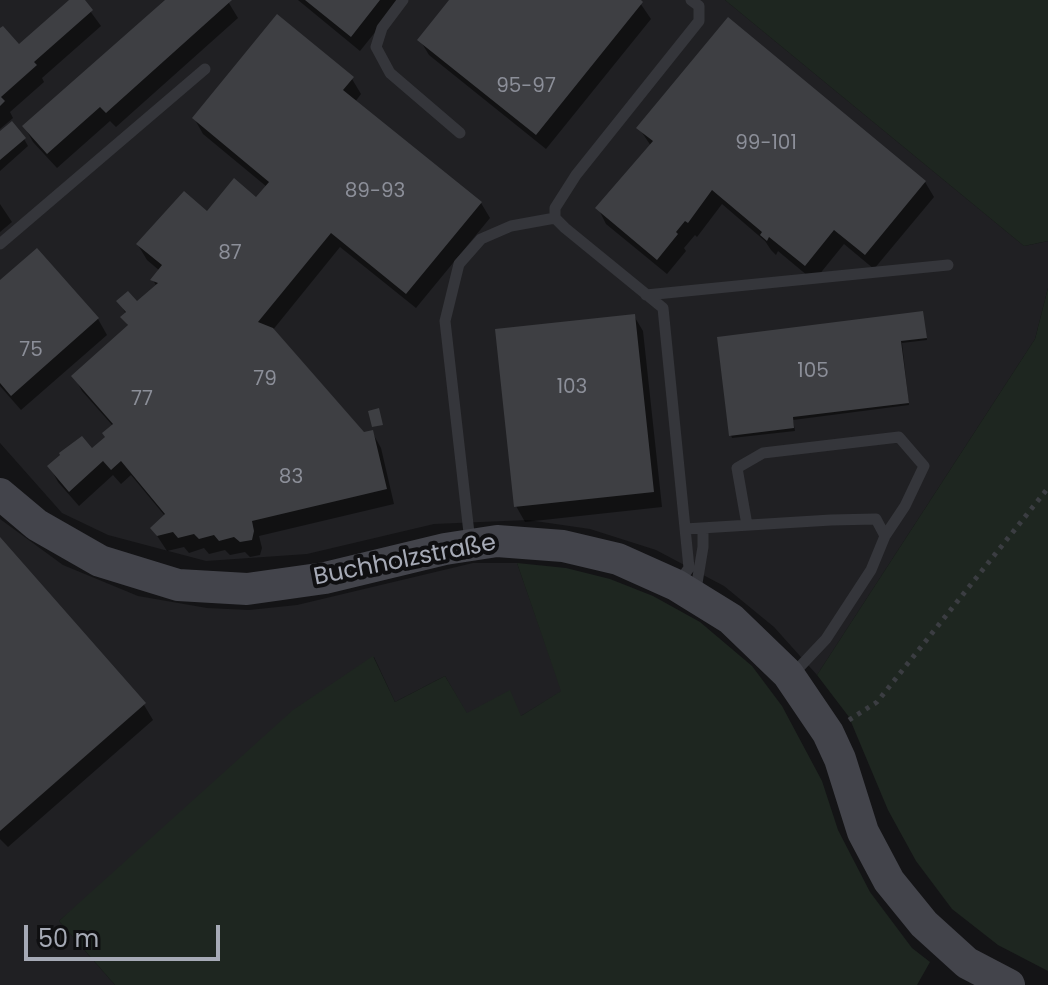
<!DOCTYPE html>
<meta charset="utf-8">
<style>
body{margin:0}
#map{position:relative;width:1048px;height:985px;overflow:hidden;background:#141416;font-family:Poppins,sans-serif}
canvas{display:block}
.scale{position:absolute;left:24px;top:925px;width:196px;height:36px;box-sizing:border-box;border:4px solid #a6aab6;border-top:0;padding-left:10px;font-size:24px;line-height:28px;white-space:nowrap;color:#a6aab6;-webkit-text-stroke:6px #0f0f11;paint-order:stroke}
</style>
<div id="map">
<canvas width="1048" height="985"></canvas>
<div class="scale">50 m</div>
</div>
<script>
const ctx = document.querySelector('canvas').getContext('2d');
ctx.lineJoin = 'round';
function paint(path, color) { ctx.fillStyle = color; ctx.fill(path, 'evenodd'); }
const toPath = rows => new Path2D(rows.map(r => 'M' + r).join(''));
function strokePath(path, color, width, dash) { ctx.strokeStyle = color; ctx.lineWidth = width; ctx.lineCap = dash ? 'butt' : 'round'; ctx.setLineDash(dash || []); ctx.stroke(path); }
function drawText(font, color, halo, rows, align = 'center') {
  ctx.font = font + ' Poppins,sans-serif'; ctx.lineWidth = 8; ctx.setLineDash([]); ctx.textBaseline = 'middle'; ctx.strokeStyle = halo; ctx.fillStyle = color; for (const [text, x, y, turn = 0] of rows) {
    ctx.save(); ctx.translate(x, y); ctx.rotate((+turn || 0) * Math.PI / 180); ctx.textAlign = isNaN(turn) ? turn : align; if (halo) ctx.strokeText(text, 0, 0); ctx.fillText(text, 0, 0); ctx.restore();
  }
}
paint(toPath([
 [0,0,725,0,1024,246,1048,241,1048,288,1035,339,817,675,774,627,724,586,656,550,590,529,528,520,434,524,307,554,206,561,108,535,62,513,0,443],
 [0,519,63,565,138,596,207,608,249,610,297,605,473,563,517,563,562,691,521,716,467,714,445,676,395,702,374,657,59,921,115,985,0,985]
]), '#202023');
paint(toPath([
 [725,0,1048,0,1048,241,1024,246],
 [1048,288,1048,971,998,945,952,909,916,861,888,810,849,717,817,675,1035,339],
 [517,563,566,568,610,579,653,596,700,622,752,666,782,706,822,781,838,830,870,892,912,948,930,962,917,985,115,985,59,921,293,710,373,656,395,702,445,676,467,713,510,690,521,716,561,691]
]), '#1e2620');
paint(toPath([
 [72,0,82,0,101,26,42,78,44,82,10,112,13,118,0,129,0,31,19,47],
 [167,0,227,0,238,18,116,127,110,121,57,168,33,142,24,126],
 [298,0,401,0,360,51],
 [452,0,638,0,651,19,546,149,429,55,420,40],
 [352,79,361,94,355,102,481,203,490,218,416,308,340,247,272,331,363,434,372,432,381,448,394,504,259,536,262,548,260,555,250,557,245,552,230,555,225,550,209,554,204,548,189,553,184,547,167,551,152,528,165,516,131,475,121,484,113,475,79,506,58,482,50,467,92,451,107,438,113,426,82,391,74,376,129,327,123,317,126,314,119,301,137,304,157,287,153,280,160,271,147,260,138,245,207,214,257,200,267,187,203,134,194,118],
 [639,128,925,182,934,197,874,269,844,244,814,281,778,251,776,255,771,250,765,241,722,204,697,237,695,235,684,248,686,251,667,274,606,224,598,208,651,146],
 [0,134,24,139,28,146,0,171],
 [0,204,12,222,0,232],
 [37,250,98,319,107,335,21,410,0,386,0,283],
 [922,313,927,340,902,343,909,405,793,420,795,431,732,438,731,435],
 [634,316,643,331,662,507,525,522,516,506],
 [0,540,144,705,153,720,8,847,0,839]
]), '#0007');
paint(toPath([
 [69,0,85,0,93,10,34,62,37,65,1,97,5,101,0,106,0,28,3,26,19,44],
 [165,0,232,0,106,113,100,107,47,154,22,126],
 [305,0,380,0,351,37],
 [449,0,641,0,643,2,536,135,417,40],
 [277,14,354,77,343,90,482,202,406,294,331,233,258,322,273,328,364,432,373,430,387,489,252,521,254,531,252,540,240,542,234,537,219,541,214,535,199,539,194,534,178,538,173,532,157,536,150,528,165,514,121,461,111,470,103,461,69,492,47,466,60,455,59,453,82,436,92,448,105,437,102,433,113,424,71,376,128,325,120,317,126,312,116,301,128,291,137,301,158,283,150,280,162,265,136,244,184,191,207,211,234,178,256,197,269,182,192,118],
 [728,17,926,181,865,255,834,230,805,266,769,237,767,241,760,235,762,232,712,190,688,223,685,221,676,232,678,234,657,260,595,208,653,141,636,128],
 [12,121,26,138,0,160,0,131],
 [37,248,99,318,11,396,0,383,0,280],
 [923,311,927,338,901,341,909,403,793,417,794,428,729,436,717,337],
 [635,314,654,492,514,507,495,329],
 [379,408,383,425,372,427,368,411],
 [0,537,146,703,0,831]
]), '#3e3f43');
strokePath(toPath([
 [849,720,877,702,1048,488]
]), '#3b3d42', 5, [4, 6]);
strokePath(toPath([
 [403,0,382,28,376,47,390,73,460,133],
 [0,244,205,69],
 [646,295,948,265],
 [747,525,737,468,763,453,899,437,924,466,905,506,885,536],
 [685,529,831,520,876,519,885,536,871,570,826,639,793,674],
 [470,542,445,321,459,264,481,239,511,226,555,218],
 [679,582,689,568,663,308,565,228,555,218,555,208,576,175,699,21,699,6,691,0],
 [695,595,703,547,703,528]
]), '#35363b', 11);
strokePath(toPath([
 [0,494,37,525,100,561,178,585,247,589,325,578,445,549,497,541,563,546,618,559,676,585,731,619,788,674,828,733,840,759,863,832,889,881,924,924,967,963,1009,985]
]), '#43444b', 32);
drawText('20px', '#8c8f99', null, [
 ["95-97",526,87],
 ["99-101",766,144],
 ["89-93",375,192],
 ["87",230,254],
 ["75",31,351],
 ["105",813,372],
 ["79",265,380],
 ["103",572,388],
 ["77",142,400],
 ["83",291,478]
]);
drawText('24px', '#a6aab6', '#0f0f11', [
 ["Buchholzstraße",405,561,-11]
]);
</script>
